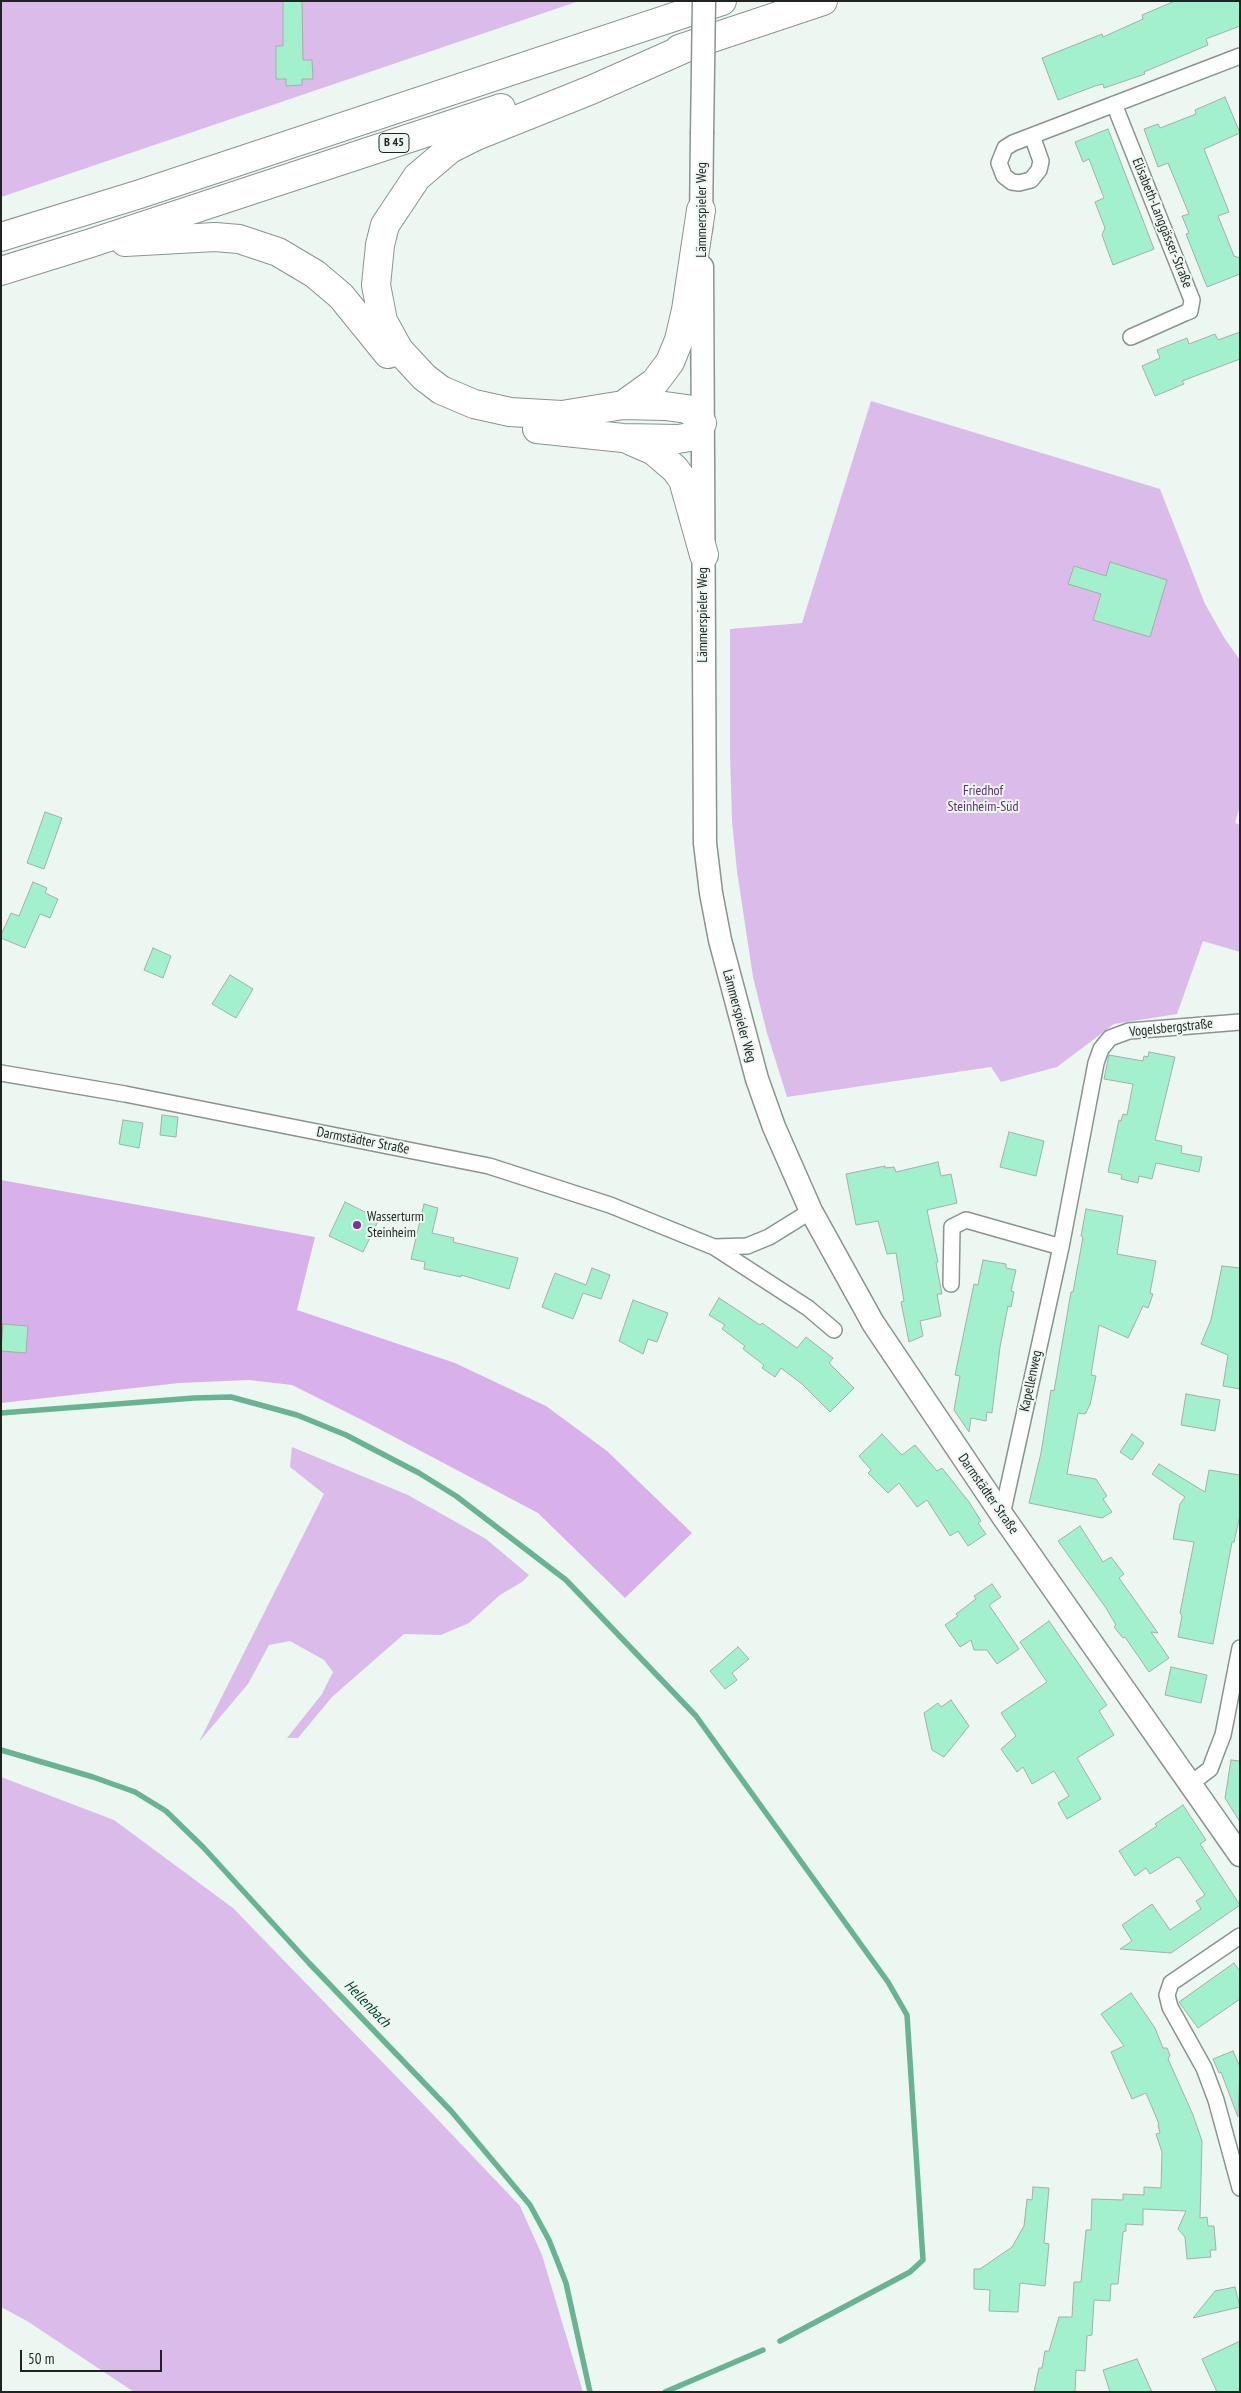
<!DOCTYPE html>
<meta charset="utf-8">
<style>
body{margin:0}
#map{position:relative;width:1241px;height:2393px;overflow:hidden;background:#ecf7f2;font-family:"PT Sans Narrow",sans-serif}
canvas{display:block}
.frame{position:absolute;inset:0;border:2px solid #1f2321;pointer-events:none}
.scale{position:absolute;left:20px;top:2350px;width:142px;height:22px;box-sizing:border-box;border:2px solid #1f2321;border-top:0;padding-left:6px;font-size:15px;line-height:18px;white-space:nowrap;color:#1f2321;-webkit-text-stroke:4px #ecf7f2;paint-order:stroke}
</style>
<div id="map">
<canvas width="1241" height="2393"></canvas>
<div class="frame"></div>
<div class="scale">50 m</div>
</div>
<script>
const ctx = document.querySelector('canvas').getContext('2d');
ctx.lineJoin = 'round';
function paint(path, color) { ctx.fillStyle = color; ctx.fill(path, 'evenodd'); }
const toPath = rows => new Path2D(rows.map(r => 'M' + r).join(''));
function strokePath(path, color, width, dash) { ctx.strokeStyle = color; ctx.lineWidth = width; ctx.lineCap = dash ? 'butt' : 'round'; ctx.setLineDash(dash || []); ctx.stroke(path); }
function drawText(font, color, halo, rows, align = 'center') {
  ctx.font = font + ' "PT Sans Narrow",sans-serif'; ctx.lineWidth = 4; ctx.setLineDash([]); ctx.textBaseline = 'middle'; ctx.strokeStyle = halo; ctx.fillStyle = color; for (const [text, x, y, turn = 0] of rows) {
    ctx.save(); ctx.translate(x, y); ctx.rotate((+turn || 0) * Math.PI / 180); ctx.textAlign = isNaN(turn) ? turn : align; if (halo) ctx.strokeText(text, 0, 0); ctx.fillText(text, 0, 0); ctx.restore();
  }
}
paint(toPath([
 [1,1,579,1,1,197],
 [871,401,1160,489,1205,604,1225,639,1240,660,1240,806,1235,823,1240,825,1240,952,1203,941,1177,1014,1114,1024,1057,1067,1001,1082,991,1067,787,1097,767,1033,753,977,737,871,732,821,730,753,730,629,802,623],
 [292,1447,408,1495,486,1539,529,1575,522,1582,500,1595,469,1623,441,1635,404,1634,332,1697,298,1738,287,1738,322,1694,333,1672,324,1660,290,1641,269,1645,248,1684,199,1742,324,1494,290,1467],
 [1,1777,114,1820,233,1908,422,2103,520,2206,542,2255,583,2392,134,2392,27,2321,1,2307]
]), '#dbbbea');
paint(toPath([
 [1,1180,315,1237,297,1310,455,1363,546,1406,607,1451,692,1533,625,1598,538,1513,366,1422,292,1385,249,1380,179,1383,1,1403]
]), '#d8b1ea');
strokePath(toPath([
 [1,1413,194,1398,231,1397,297,1415,346,1435,419,1473,456,1496,566,1580,696,1716,888,1982,907,2015,923,2260,910,2272,780,2341],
 [1,1750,93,1777,135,1792,166,1811,203,1847,309,1963,452,2112,530,2205,549,2240,566,2283,590,2392],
 [665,2392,763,2350]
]), '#68b392', 5.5);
const building = toPath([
 [283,1,302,1,303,60,312,60,313,79,302,79,302,85,286,86,286,79,276,79,276,46,283,46,283,1],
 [1175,1,1240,1,1240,26,1206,39,1208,45,1144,72,1145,74,1104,88,1103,84,1095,86,1058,100,1042,58,1102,34,1103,37,1143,19,1142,15,1175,1],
 [1225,97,1240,133,1204,149,1229,212,1218,216,1234,256,1240,258,1240,274,1207,287,1186,234,1189,233,1182,216,1189,214,1168,163,1158,167,1144,129,1158,124,1160,128,1196,114,1195,110,1225,97],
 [1108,129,1154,249,1113,265,1102,235,1105,228,1095,202,1104,198,1089,159,1083,162,1075,142,1108,129],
 [1240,332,1240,359,1182,381,1184,384,1155,396,1142,366,1160,358,1157,350,1187,338,1189,344,1215,334,1218,340,1240,332],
 [1110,562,1167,580,1150,637,1093,620,1101,594,1068,584,1074,566,1106,576,1110,562],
 [45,812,62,818,44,869,27,863,45,812],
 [33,882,47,888,45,893,58,899,50,918,40,914,25,948,1,938,1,935,11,913,19,916,33,882],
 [153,948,171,956,163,978,144,970,153,948],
 [230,975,253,989,236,1018,212,1004,230,975],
 [1149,1052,1175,1057,1155,1140,1182,1146,1181,1153,1202,1157,1199,1172,1156,1163,1152,1179,1139,1176,1138,1183,1121,1179,1122,1175,1108,1172,1119,1120,1121,1121,1123,1114,1127,1115,1133,1084,1104,1079,1109,1055,1143,1061,1144,1056,1148,1057,1149,1052],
 [162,1115,178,1117,176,1137,160,1135,162,1115],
 [123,1120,143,1123,139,1148,119,1144,123,1120],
 [1009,1132,1044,1141,1036,1176,1000,1167,1009,1132],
 [938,1162,941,1176,951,1174,957,1203,927,1210,938,1262,936,1263,942,1294,937,1294,941,1316,920,1321,923,1336,909,1342,901,1302,904,1301,896,1253,887,1254,878,1221,856,1225,846,1174,885,1166,885,1168,894,1167,896,1172,938,1162],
 [345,1202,379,1219,363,1252,329,1236,345,1202],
 [424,1204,438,1208,432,1233,454,1238,453,1242,518,1258,509,1289,461,1275,461,1277,424,1269,425,1262,411,1259,424,1204],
 [1086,1209,1123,1216,1117,1254,1156,1261,1150,1293,1153,1294,1148,1308,1143,1306,1128,1338,1099,1325,1091,1375,1096,1376,1090,1405,1085,1414,1078,1413,1067,1474,1096,1479,1107,1496,1103,1499,1112,1512,1102,1518,1029,1503,1041,1453,1051,1390,1054,1391,1071,1292,1073,1292,1083,1237,1081,1236,1086,1209],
 [983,1260,1006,1264,1006,1268,1016,1270,1011,1291,1014,1292,1011,1307,1008,1306,1000,1347,992,1413,987,1412,986,1421,971,1418,969,1432,954,1410,960,1376,955,1375,974,1284,978,1285,983,1260],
 [1222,1266,1240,1268,1240,1389,1223,1386,1228,1355,1201,1344,1211,1320,1222,1266],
 [592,1268,610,1275,601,1299,583,1293,573,1319,542,1307,555,1273,586,1285,592,1268],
 [719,1298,760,1325,762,1323,797,1348,806,1337,833,1358,829,1363,854,1388,830,1412,802,1384,781,1368,775,1377,762,1368,764,1365,743,1349,745,1346,722,1329,725,1325,709,1315,719,1298],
 [633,1300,668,1313,657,1342,648,1339,643,1354,619,1341,633,1300],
 [3,1324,28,1326,26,1353,1,1351,3,1324],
 [1186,1394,1220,1400,1215,1431,1181,1425,1186,1394],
 [882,1434,902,1455,915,1445,937,1471,942,1468,969,1502,981,1521,978,1523,986,1534,968,1546,958,1531,950,1536,927,1500,917,1507,899,1483,888,1493,868,1473,871,1470,859,1456,882,1434],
 [1132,1434,1144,1443,1132,1460,1120,1452,1132,1434],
 [1159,1464,1205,1492,1209,1470,1240,1475,1240,1515,1234,1542,1232,1542,1213,1644,1178,1637,1182,1616,1180,1613,1194,1542,1173,1539,1180,1504,1185,1497,1152,1474,1159,1464],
 [1080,1526,1103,1562,1111,1557,1124,1574,1119,1578,1158,1633,1151,1632,1169,1658,1149,1672,1125,1637,1123,1638,1114,1627,1116,1625,1106,1608,1058,1541,1080,1526],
 [992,1584,1001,1597,989,1605,1019,1649,997,1664,987,1650,974,1650,971,1640,960,1647,945,1625,958,1616,956,1614,976,1599,974,1596,992,1584],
 [1049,1621,1107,1705,1099,1711,1114,1735,1077,1758,1101,1799,1067,1819,1058,1803,1069,1796,1054,1771,1032,1784,1023,1767,1017,1772,1001,1749,1016,1736,1001,1713,1047,1682,1020,1642,1049,1621],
 [738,1647,749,1659,732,1673,737,1680,725,1689,710,1671,738,1647],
 [1171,1667,1207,1675,1201,1703,1165,1695,1171,1667],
 [951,1700,969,1726,944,1757,932,1750,924,1713,938,1703,941,1707,951,1700],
 [1231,1760,1240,1761,1240,1822,1225,1798,1231,1760],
 [1183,1805,1206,1840,1200,1844,1240,1905,1171,1953,1120,1949,1132,1941,1122,1925,1152,1904,1170,1930,1201,1909,1196,1901,1205,1895,1180,1858,1177,1857,1150,1874,1146,1868,1135,1876,1119,1851,1157,1826,1155,1824,1183,1805],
 [1234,1963,1240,1971,1240,1999,1198,2028,1179,2002,1234,1963],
 [1131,1993,1155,2028,1163,2048,1167,2048,1170,2055,1168,2059,1193,2115,1202,2141,1200,2218,1207,2217,1208,2226,1214,2226,1216,2250,1210,2250,1211,2257,1187,2259,1185,2237,1178,2229,1186,2211,1143,2209,1143,2225,1126,2224,1126,2231,1123,2232,1118,2284,1111,2284,1110,2301,1094,2300,1092,2335,1087,2336,1085,2371,1076,2370,1075,2392,1034,2392,1039,2368,1042,2368,1045,2351,1049,2351,1059,2317,1072,2317,1074,2282,1081,2282,1086,2230,1091,2230,1092,2199,1123,2200,1123,2194,1144,2195,1144,2187,1161,2188,1162,2152,1156,2134,1160,2133,1158,2125,1159,2124,1146,2093,1132,2099,1111,2052,1124,2046,1101,2014,1131,1993],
 [1233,2051,1240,2067,1238,2117,1221,2072,1219,2073,1213,2059,1233,2051],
 [1033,2187,1049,2188,1044,2243,1049,2244,1045,2286,1020,2283,1018,2312,989,2311,990,2290,974,2289,974,2269,980,2269,1012,2247,1024,2226,1027,2199,1032,2200,1033,2187],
 [1235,2287,1240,2307,1193,2318,1215,2291,1235,2287],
 [1240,2341,1240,2392,1217,2392,1202,2359,1240,2341],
 [1137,2359,1152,2392,1110,2392,1103,2370,1137,2359]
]);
paint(building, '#a3f0cd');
strokePath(building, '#a4afa9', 1);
const street = toPath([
 [1114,104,1192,300,1190,311,1185,313,1131,337],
 [1032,136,1041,161,1039,170,1031,180,1019,183,1012,182,1004,176,999,163,1005,148,1013,143,1240,56],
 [1,1073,125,1094,489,1166,610,1205,714,1247,747,1246,769,1237,811,1211],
 [714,1247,808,1308,834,1330],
 [951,1284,952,1227,966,1220,1061,1247],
 [1002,1515,1061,1247,1096,1063,1101,1049,1110,1038,1129,1031,1240,1022],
 [1190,1784,1210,1769,1216,1753,1223,1735,1240,1648],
 [1240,1936,1171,1983,1167,1995,1170,2007,1204,2068,1216,2100,1240,2188]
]);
const secondary = toPath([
 [701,228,702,134],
 [702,267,705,843,711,893,720,940,757,1079,774,1127,811,1211,873,1323,1002,1515,1240,1855]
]);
const highway = toPath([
 [697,43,591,90,476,136,450,149,417,177,385,225,380,245,376,285,383,321,399,350,424,377,441,390,474,404,510,412,562,415,623,405,655,382,670,362,679,340,686,310,701,210],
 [679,49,823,1],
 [1,237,140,194,722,1],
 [125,242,215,237,239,239,278,252,315,274,341,296,388,354],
 [1,271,91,243,501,108],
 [537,429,623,438,678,439,690,437,698,432,702,423,697,416,687,409,665,406,623,405],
 [631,441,654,451,675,469,683,480,704,555]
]);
strokePath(street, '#8a948f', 18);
strokePath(secondary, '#8a948f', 25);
strokePath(highway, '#8a948f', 30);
strokePath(street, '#fff', 15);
strokePath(secondary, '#fff', 22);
strokePath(highway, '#fff', 28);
const secondaryBridge = toPath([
 [702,134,704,1]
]);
strokePath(secondaryBridge, '#8a948f', 25, []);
strokePath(secondaryBridge, '#fff', 22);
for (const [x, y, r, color] of [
 [357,1225,5,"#802f9e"]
]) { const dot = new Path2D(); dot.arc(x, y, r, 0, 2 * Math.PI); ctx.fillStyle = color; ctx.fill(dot); strokePath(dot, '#ecf7f2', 2); }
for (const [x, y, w] of [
 [394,143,30]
]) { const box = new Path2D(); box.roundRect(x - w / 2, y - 9.5, w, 19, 4); ctx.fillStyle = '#ecf7f2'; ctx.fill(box); strokePath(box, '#1f2321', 1); }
drawText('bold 12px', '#1f2321', null, [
 ["B 45",394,143]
]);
drawText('14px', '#1f2321', '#ecf7f2', [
 ["Lämmerspieler Weg",702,210,-90],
 ["Elisabeth-Langgässer-Straße",1162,223,68],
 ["Lämmerspieler Weg",703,615,-90],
 ["Lämmerspieler Weg",739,1016,75],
 ["Vogelsbergstraße",1171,1028,-6],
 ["Darmstädter Straße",363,1141,11],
 ["Kapellenweg",1031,1381,-78],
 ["Darmstädter Straße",988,1494,55]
]);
drawText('14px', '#613074', '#ecf7f2', [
 ["Friedhof",983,791],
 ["Steinheim-Süd",983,807]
]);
drawText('14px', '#1f2321', '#ecf7f2', [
 ["Wasserturm",367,1217],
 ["Steinheim",367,1233]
], 'left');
drawText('italic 15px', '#00402b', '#ecf7f2', [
 ["Hellenbach",367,2004,46]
]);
</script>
